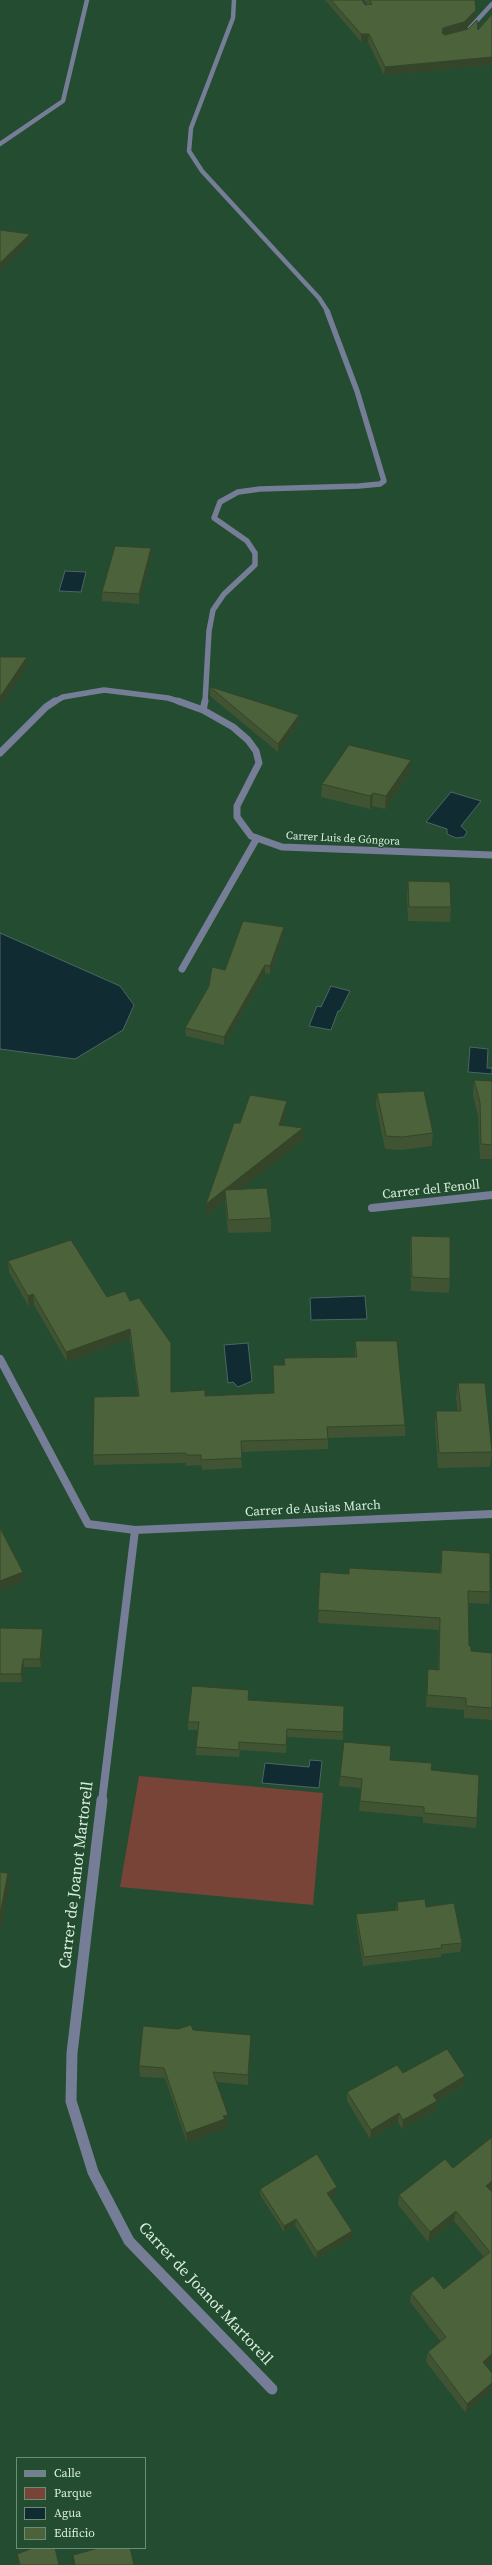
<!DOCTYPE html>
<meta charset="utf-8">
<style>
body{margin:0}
#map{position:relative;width:492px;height:2565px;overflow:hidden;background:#234c31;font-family:"Source Serif 4",serif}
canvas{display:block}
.legend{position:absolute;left:16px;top:2457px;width:130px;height:92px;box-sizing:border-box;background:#234c31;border:1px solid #6b8d76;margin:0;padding:5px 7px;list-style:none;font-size:12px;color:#d8eedd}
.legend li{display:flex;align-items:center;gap:8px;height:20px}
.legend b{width:20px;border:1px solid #6b8d76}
</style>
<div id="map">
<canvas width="492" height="2565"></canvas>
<ul class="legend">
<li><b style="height:5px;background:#767d97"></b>Calle</li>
<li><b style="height:11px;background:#794438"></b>Parque</li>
<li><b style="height:11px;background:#102c32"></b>Agua</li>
<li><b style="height:11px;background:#4b623b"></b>Edificio</li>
</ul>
</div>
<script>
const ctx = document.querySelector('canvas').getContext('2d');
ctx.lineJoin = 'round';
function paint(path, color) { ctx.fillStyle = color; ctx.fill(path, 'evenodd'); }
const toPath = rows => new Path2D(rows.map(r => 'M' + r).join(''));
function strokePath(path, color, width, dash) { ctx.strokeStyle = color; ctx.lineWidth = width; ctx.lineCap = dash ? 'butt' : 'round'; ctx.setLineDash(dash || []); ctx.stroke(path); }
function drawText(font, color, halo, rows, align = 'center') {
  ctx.font = font + ' "Source Serif 4",serif'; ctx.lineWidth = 3; ctx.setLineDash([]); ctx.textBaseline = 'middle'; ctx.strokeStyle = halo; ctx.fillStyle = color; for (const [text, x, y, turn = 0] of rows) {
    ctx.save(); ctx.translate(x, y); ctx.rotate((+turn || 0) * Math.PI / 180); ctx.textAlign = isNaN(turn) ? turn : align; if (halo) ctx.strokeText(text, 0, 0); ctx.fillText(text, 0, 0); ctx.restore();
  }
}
paint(toPath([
 [139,1776,323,1793,313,1905,120,1887]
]), '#794438');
const water = toPath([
 [65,571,86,572,81,592,59,591,65,571],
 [451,792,481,801,461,826,467,832,464,837,456,838,447,834,447,829,426,822,451,792],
 [0,933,120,986,134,1005,123,1030,75,1059,0,1049,0,933],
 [331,986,350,991,340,1011,338,1011,331,1030,309,1026,317,1006,321,1007,331,986],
 [470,1047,488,1049,487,1068,492,1068,492,1074,468,1072,470,1047],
 [365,1296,367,1319,311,1320,310,1298,365,1296],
 [248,1343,252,1381,238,1387,233,1382,228,1383,224,1345,248,1343],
 [310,1760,322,1761,319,1788,262,1783,265,1763,309,1767,310,1760]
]);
paint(water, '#102c32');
strokePath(water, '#4c6665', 1);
strokePath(toPath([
 [234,0,233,18,191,128,189,151,202,171,319,298,328,312],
 [470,28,492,4],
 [0,144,63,101,87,0]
]), '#767d97', 4.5);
strokePath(toPath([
 [54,702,63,697,104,690,168,698,181,702],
 [205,702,209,631,213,610,224,594,255,565,255,553,247,541,214,518,220,502,238,492,260,489,359,486,380,484,384,481,357,391,327,311]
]), '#767d97', 5.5);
strokePath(toPath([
 [178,701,203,710,233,727,248,740,256,751,259,763,237,806,237,817,251,836,282,847,492,855],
 [203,710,205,701],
 [0,753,46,707,55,701],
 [182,969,257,838]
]), '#767d97', 7);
strokePath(toPath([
 [372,1208,492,1195],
 [0,1359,88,1524,135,1530,492,1514],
 [102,1801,135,1530]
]), '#767d97', 8);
strokePath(toPath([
 [102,1800,72,2053,71,2101,93,2172,129,2241,272,2389]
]), '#767d97', 11);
paint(toPath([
 [325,0,362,0,365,5,367,4,364,0,475,0,476,10,475,17,464,30,478,30,492,14,492,65,384,75,368,42,361,42],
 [151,548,151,557,139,604,102,601,102,592],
 [210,687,299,715,299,723,278,752,210,696],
 [410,773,385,809,372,806,370,809,321,797,322,784],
 [408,881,451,907,450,922,408,921,407,896],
 [284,935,270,974,265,973,224,1045,186,1036,185,1028,225,970],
 [474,1080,492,1081,492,1159,480,1159,478,1116,473,1095],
 [377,1093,433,1133,432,1146,401,1150,385,1149,376,1106],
 [286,1113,282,1125,303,1128,303,1140,240,1189,271,1218,271,1232,228,1233,225,1201,206,1216,206,1204,240,1123],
 [411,1236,450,1279,449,1293,411,1291,410,1250],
 [8,1261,107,1297,130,1301,171,1354,171,1392,205,1396,274,1393,273,1365,284,1365,284,1358,355,1357,355,1341,405,1425,405,1436,328,1438,328,1449,241,1452,242,1468,202,1470,201,1465,186,1466,186,1463,94,1465,93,1455,138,1396,130,1339,67,1362,34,1305,29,1307,9,1272],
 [458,1383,492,1452,490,1467,438,1468,435,1426,436,1411,458,1411,456,1398],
 [442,1550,490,1592,489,1604,469,1603,469,1646,471,1651,492,1653,492,1720,464,1718,464,1710,426,1707,427,1681,428,1669,438,1670,439,1630,318,1623,320,1572,349,1574,440,1573],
 [0,1628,44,1637,41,1667,24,1667,22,1682,0,1682],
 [249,1700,344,1706,343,1740,287,1737,286,1753,240,1750,239,1757,196,1755,196,1747,198,1730,188,1730,188,1722],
 [390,1760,431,1770,477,1818,476,1828,423,1823,423,1817,359,1811,361,1788,339,1786,340,1776],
 [397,1902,426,1907,462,1943,460,1952,441,1954,441,1957,363,1966,356,1923,356,1914,396,1910],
 [193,2030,251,2045,248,2085,216,2082,228,2125,225,2126,225,2129,187,2143,165,2078,140,2077,139,2066],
 [403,2073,465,2076,464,2085,437,2101,436,2110,402,2129,398,2122,370,2139,347,2101,347,2092],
 [492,2137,492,2190,491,2191,492,2192,487,2366,466,2413,426,2362,428,2352,441,2342,410,2302,411,2293,444,2289,484,2257,454,2221,428,2242,398,2205,399,2195,453,2168],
 [260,2189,337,2193,330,2197,352,2231,352,2238,316,2259,295,2225,284,2232,260,2195]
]), '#405433');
paint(toPath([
 [476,10,475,17,464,30,443,36,442,33,443,28],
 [361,34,369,34,368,42,361,42],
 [492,57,492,65,384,75,385,67],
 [30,234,30,241,0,271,0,263],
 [151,548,151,557,139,604,139,594],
 [27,657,28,665,0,706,0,697],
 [299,715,299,723,278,752,278,744],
 [411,760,410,773,385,809,386,796],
 [373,793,372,806,370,809,370,796],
 [284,927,284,935,270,974,270,966],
 [265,965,265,973,224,1045,224,1037],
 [287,1101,286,1113,279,1137,279,1125],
 [303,1128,303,1140,226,1201,225,1190,225,1201,206,1216,206,1204],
 [33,1294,34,1305,29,1307,28,1296],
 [130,1329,130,1339,67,1362,66,1352],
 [23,1572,24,1581,0,1591,0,1581],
 [43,1629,44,1637,41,1667,40,1659],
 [23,1659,24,1667,22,1682,21,1674],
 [8,1873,10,1885,1,1931,0,1925,0,1915],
 [251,2035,251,2045,248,2085,248,2075],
 [465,2076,464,2085,431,2104,433,2095],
 [437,2101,436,2110,402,2129,403,2120],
 [399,2113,398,2122,370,2139,371,2130],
 [228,2115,228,2125,225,2126,225,2129,187,2143,186,2133],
 [492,2181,492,2190,485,2196,486,2186],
 [337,2187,337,2193,327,2199,327,2193],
 [456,2211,454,2221,428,2242,430,2232],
 [296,2219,295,2225,284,2232,284,2226],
 [352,2231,352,2238,316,2259,317,2252],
 [492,2354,492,2362,481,2371,483,2362],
 [492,2383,492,2390,466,2413,467,2404]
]), '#344529');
const building = toPath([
 [331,0,362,0,365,5,372,4,369,0,475,0,476,10,464,22,443,28,442,33,445,35,468,29,477,20,478,30,492,14,492,57,385,67,369,34,361,34,331,0],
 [0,230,30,234,0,263,0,230],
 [115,546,151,548,139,594,102,592,115,546],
 [0,657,27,657,0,697,0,657],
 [210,687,211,687,299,715,278,744,210,687],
 [349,745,411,760,386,796,373,793,370,796,322,784,349,745],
 [408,881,450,882,451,907,409,907,408,881],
 [243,921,284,927,270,966,265,965,224,1037,185,1028,209,986,212,967,225,970,243,921],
 [474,1080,492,1081,492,1145,481,1144,480,1102,474,1080],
 [424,1091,433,1133,402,1137,386,1136,377,1093,424,1091],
 [250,1095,287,1101,279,1125,303,1128,206,1204,234,1123,240,1123,250,1095],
 [267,1188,271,1218,228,1220,225,1190,267,1188],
 [411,1236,450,1237,450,1279,412,1277,411,1236],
 [71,1240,107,1297,125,1291,130,1301,139,1298,171,1343,171,1392,205,1390,205,1396,274,1393,273,1365,285,1365,284,1358,357,1357,355,1341,397,1341,405,1425,327,1427,328,1439,241,1441,242,1458,201,1460,201,1455,186,1455,186,1453,93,1455,94,1397,139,1396,130,1329,66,1352,33,1294,28,1296,8,1261,71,1240],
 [458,1383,485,1383,492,1452,439,1453,436,1411,461,1411,458,1383],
 [0,1528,23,1572,0,1581,0,1528],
 [442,1550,490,1553,490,1592,468,1591,469,1646,471,1646,471,1651,492,1653,492,1708,466,1706,466,1698,427,1695,428,1669,439,1670,440,1618,318,1610,320,1572,349,1574,349,1568,441,1573,442,1550],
 [0,1628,43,1629,40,1659,23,1659,21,1674,0,1674,0,1628],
 [192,1686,249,1690,248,1700,344,1706,343,1732,287,1729,286,1745,239,1742,239,1750,196,1747,199,1722,188,1722,192,1686],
 [344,1742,391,1746,390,1760,432,1763,431,1770,479,1775,477,1818,424,1813,424,1807,360,1801,362,1779,340,1776,344,1742],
 [0,1872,8,1873,0,1915,0,1872],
 [425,1899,426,1907,454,1903,462,1943,441,1945,442,1948,364,1957,356,1914,398,1910,397,1902,425,1899],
 [191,2025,193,2030,251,2035,248,2075,213,2072,228,2115,223,2116,225,2119,186,2133,164,2068,139,2066,143,2026,178,2029,191,2025],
 [447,2049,465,2076,433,2095,437,2101,403,2120,399,2113,371,2130,347,2092,397,2065,403,2073,447,2049],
 [492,2137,492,2181,486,2186,492,2192,492,2354,483,2362,492,2373,492,2383,467,2404,428,2352,446,2337,411,2293,433,2276,444,2289,490,2252,456,2211,430,2232,399,2195,445,2159,453,2168,492,2137],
 [317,2154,337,2187,327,2193,352,2231,317,2252,296,2219,284,2226,260,2189,317,2154],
 [33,2548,55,2548,59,2565,20,2565,17,2554,33,2548],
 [99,2548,130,2548,134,2565,75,2565,73,2555,99,2548]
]);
paint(building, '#4b623b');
strokePath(building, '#344529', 1);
drawText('11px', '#d8eedd', '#234c31', [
 ["Carrer Luis de Góngora",343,839,3]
]);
drawText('13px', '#d8eedd', '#234c31', [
 ["Carrer del Fenoll",431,1190,-6],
 ["Carrer de Ausias March",313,1509,-3]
]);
drawText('16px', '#d8eedd', '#234c31', [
 ["Carrer de Joanot Martorell",77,1875,-83],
 ["Carrer de Joanot Martorell",205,2294,47]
]);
</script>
